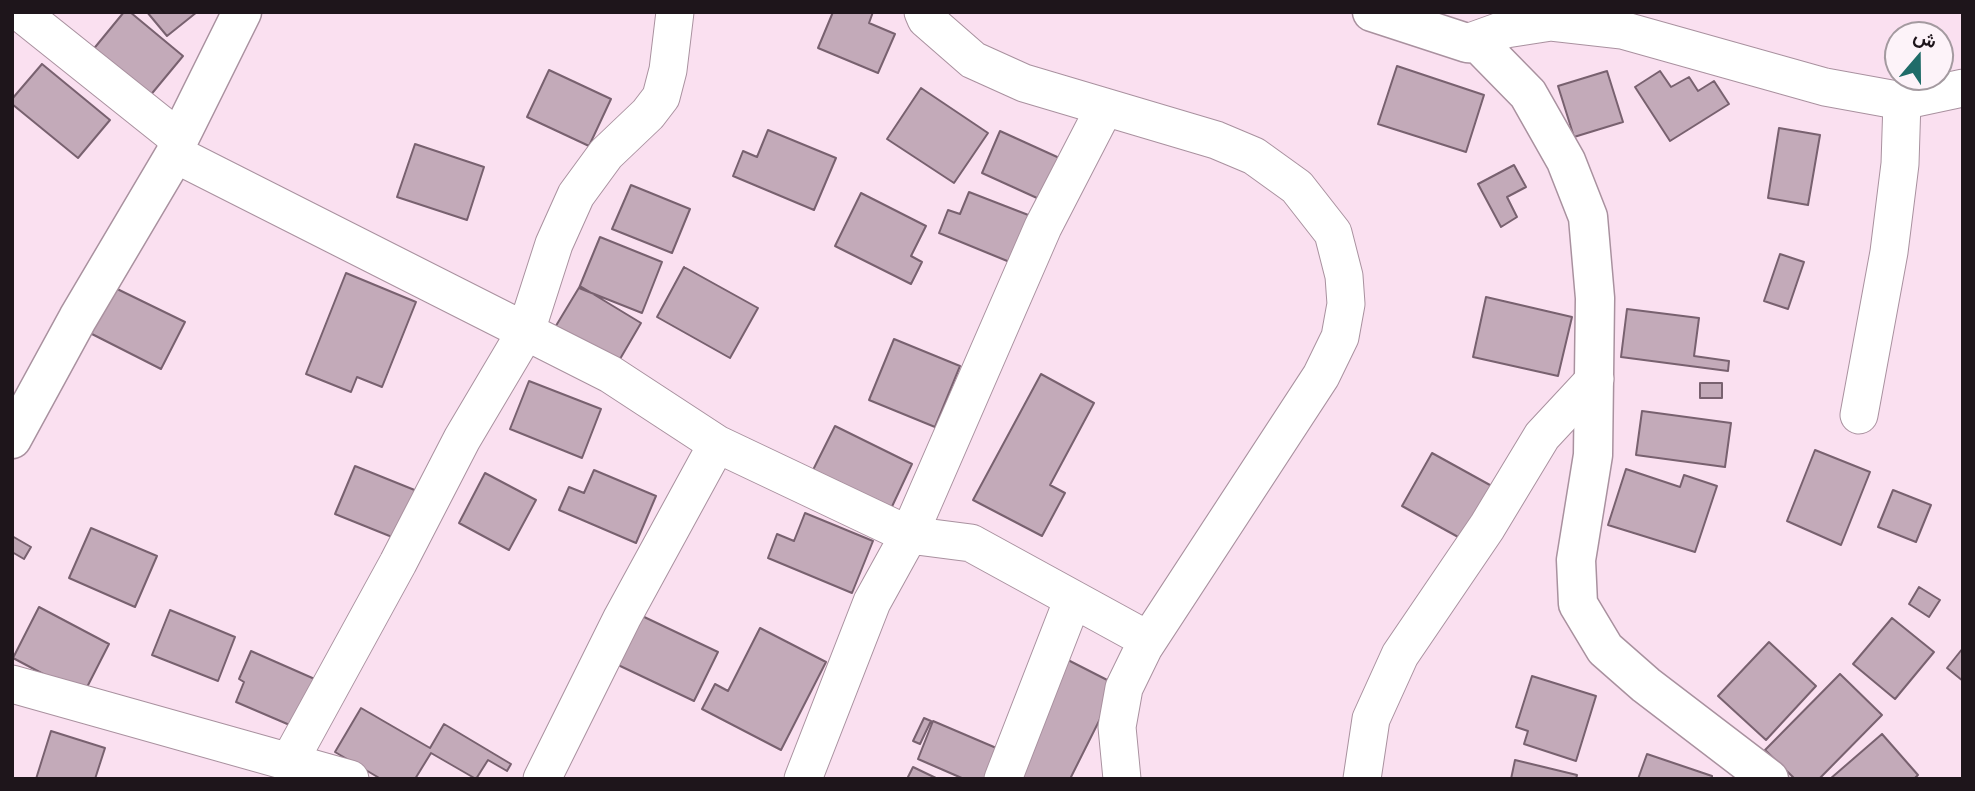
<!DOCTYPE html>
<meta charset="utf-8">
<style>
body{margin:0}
#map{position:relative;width:1975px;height:791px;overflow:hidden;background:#fae0f0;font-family:"Open Sans",Vazirmatn,sans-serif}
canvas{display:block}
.frame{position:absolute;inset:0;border:14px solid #1e151b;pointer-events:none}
.north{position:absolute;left:1884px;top:21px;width:70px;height:70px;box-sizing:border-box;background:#fdf3f9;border:2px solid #a49aa0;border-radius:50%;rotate:20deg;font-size:19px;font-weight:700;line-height:28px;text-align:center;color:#1e151b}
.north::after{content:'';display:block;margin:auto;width:24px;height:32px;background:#206c69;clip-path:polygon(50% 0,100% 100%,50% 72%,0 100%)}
</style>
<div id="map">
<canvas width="1975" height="791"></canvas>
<div class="frame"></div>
<div class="north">ش</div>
</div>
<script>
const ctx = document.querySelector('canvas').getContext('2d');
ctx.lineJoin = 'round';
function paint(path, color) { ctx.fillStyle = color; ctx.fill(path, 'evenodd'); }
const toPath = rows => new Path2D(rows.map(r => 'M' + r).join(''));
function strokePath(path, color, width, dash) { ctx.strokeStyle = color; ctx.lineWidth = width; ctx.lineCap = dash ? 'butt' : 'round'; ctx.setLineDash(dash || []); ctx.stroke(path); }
const building = toPath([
 [124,12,130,12,183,56,144,103,87,57,124,12],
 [147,12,197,12,167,36,147,12],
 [833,12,873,12,869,23,895,34,878,73,818,48,833,12],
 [42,64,110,120,78,158,12,104,12,99,42,64],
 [1397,66,1484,95,1466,152,1378,124,1397,66],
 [549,70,611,99,589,146,527,117,549,70],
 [1607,71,1623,122,1574,137,1558,86,1607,71],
 [1660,71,1671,87,1689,77,1698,91,1714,81,1729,104,1670,141,1635,87,1660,71],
 [921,88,988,133,954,183,887,139,921,88],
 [1779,128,1820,135,1808,205,1768,198,1779,128],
 [768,130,836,158,814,210,733,176,743,151,757,157,768,130],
 [1000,131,1066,161,1048,203,982,173,1000,131],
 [415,144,484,167,467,220,397,197,415,144],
 [1514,165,1526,187,1507,197,1517,217,1501,227,1478,184,1514,165],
 [631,185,690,209,672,253,612,229,631,185],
 [969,192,1036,218,1017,265,939,233,948,210,960,214,969,192],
 [861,193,926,226,911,256,922,262,911,284,835,246,861,193],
 [600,237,662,262,642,313,579,288,600,237],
 [1780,254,1804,262,1788,309,1764,301,1780,254],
 [684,267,758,308,730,358,657,317,684,267],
 [346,273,416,302,382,387,357,377,351,392,306,374,346,273],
 [109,285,185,322,161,369,86,331,109,285],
 [580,286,641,323,613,371,551,334,580,286],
 [1486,297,1572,317,1558,376,1473,357,1486,297],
 [1627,309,1699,318,1694,356,1729,361,1728,371,1621,357,1627,309],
 [894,339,960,366,935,427,869,400,894,339],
 [1041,374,1094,403,1050,485,1065,493,1042,536,973,500,1041,374],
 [529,381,601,409,582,458,510,429,529,381],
 [1700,383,1722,383,1722,398,1700,398,1700,383],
 [1642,411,1731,423,1725,467,1636,455,1642,411],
 [835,426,912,464,888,515,810,476,835,426],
 [1815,450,1870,472,1841,545,1787,521,1815,450],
 [1432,453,1499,490,1469,543,1402,506,1432,453],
 [355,466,422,493,402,541,335,514,355,466],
 [1626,469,1680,487,1684,475,1717,486,1695,552,1608,525,1626,469],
 [594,470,656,496,636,543,559,510,569,487,584,493,594,470],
 [485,473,536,500,509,550,459,523,485,473],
 [1893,490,1931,505,1916,542,1878,527,1893,490],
 [805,513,873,541,852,593,768,558,777,534,794,541,805,513],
 [91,528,157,556,135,607,69,578,91,528],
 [12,536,31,547,24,559,12,552,12,536],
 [1919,587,1940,600,1929,617,1909,604,1919,587],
 [39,607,109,644,83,695,13,658,39,607],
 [170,610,235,637,218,681,152,655,170,610],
 [640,615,718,652,694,701,616,664,640,615],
 [1892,618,1934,652,1895,699,1853,664,1892,618],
 [760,628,826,662,781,750,702,709,715,684,728,691,760,628],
 [1769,642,1816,686,1766,740,1718,696,1769,642],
 [1963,648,1963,681,1947,668,1963,648],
 [251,651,326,684,306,732,236,702,244,682,239,679,251,651],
 [1066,659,1117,685,1070,779,1006,779,1066,659],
 [1840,674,1882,715,1819,779,1795,779,1765,750,1840,674],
 [1532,676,1596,696,1576,761,1524,744,1528,731,1516,727,1532,676],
 [361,708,430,748,444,724,511,764,507,771,488,760,476,779,431,753,415,779,381,779,335,752,361,708],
 [924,718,931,721,920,744,913,741,924,718],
 [933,721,1001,750,988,779,964,779,918,759,933,721],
 [51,731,105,748,95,779,36,779,51,731],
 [1882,734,1918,775,1914,779,1830,779,1882,734],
 [1647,754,1712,776,1712,779,1638,779,1647,754],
 [1515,760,1577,775,1576,779,1511,779,1515,760],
 [913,767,938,779,907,779,913,767]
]);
paint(building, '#c3aab9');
strokePath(building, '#78616f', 2);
const street = toPath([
 [20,12,179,139],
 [923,12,926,19,973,60,1024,83,1216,140,1254,156,1297,187,1333,233,1344,276,1346,304,1340,337,1321,376,1144,647,1124,688,1117,727,1122,779],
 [1467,43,1506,29,1551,22,1622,30,1825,87,1902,101,1963,88],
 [175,154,610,374,717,444,909,535,971,543,1148,640],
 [1859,415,1889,252,1900,164,1902,101],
 [12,684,350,779],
 [289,762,398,563,462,439,526,331,554,244,576,195,606,154,648,114,661,97,668,70,675,12],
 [542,779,622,618,717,444],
 [803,779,872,602,909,535,1043,227,1105,107],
 [1003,779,1073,599],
 [1362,779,1371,719,1400,655,1487,527,1542,436,1595,379]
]);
const secondary = toPath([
 [1372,12,1467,43,1479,44,1528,94,1566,161,1588,217,1595,298,1593,455,1576,560,1578,604,1605,649,1646,685,1769,779],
 [12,439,78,318,175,154,179,139,242,12]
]);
strokePath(street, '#a9919f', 39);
strokePath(secondary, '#a9919f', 41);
strokePath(street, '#fff', 37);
strokePath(secondary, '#fff', 38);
</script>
